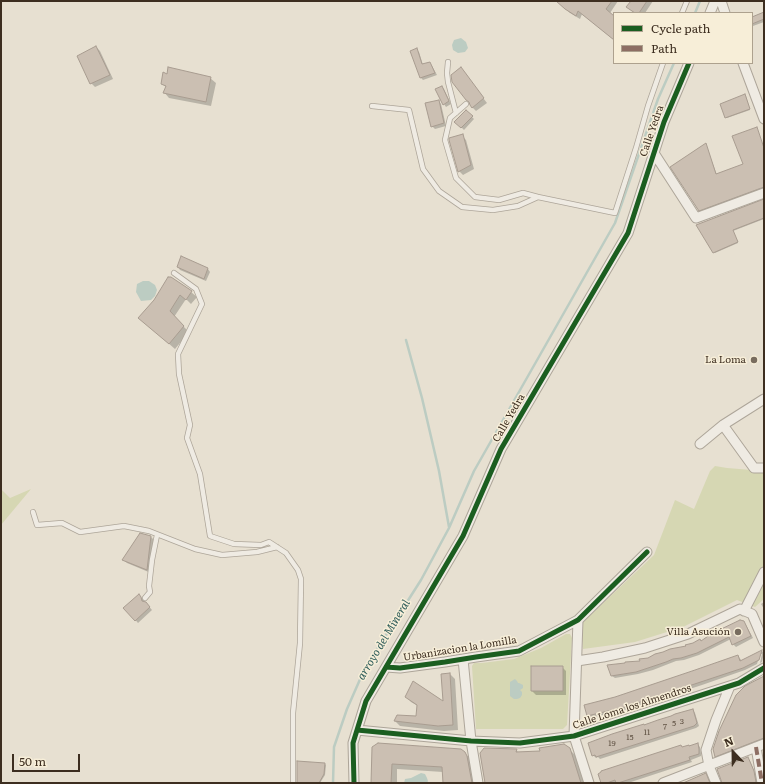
<!DOCTYPE html>
<meta charset="utf-8">
<style>
body{margin:0}
#map{position:relative;width:765px;height:784px;overflow:hidden;background:#e7e0d1;font-family:Literata,serif}
canvas{display:block}
.frame{position:absolute;inset:0;border:2px solid #3d2e20;pointer-events:none}
.legend{position:absolute;left:613px;top:12px;width:140px;height:52px;box-sizing:border-box;background:#f7eed8;border:1px solid #ada18e;margin:0;padding:5px 7px;list-style:none;font-size:12px;color:#3d2e20}
.legend li{display:flex;align-items:center;gap:8px;height:20px}
.legend b{width:20px;border:1px solid #ada18e}
.north{position:absolute;left:713px;top:732px;width:40px;height:40px;-webkit-text-stroke:3px #f7eed8;paint-order:stroke;rotate:338deg;font-size:11px;font-weight:700;line-height:16px;text-align:center;color:#3d2e20}
.north::after{content:'';display:block;margin:auto;width:14px;height:18px;background:#3d2e20;clip-path:polygon(50% 0,100% 100%,50% 72%,0 100%)}
.scale{position:absolute;left:12px;top:754px;width:68px;height:18px;box-sizing:border-box;border:2px solid #3d2e20;border-top:0;padding-left:5px;font-size:12px;line-height:14px;white-space:nowrap;color:#3d2e20;-webkit-text-stroke:3px #f7eed8;paint-order:stroke}
</style>
<div id="map">
<canvas width="765" height="784"></canvas>
<div class="frame"></div>
<ul class="legend">
<li><b style="height:5px;background:#1b5e20"></b>Cycle path</li>
<li><b style="height:5px;background:#8d6e63"></b>Path</li>
</ul>
<div class="north">N</div>
<div class="scale">50 m</div>
</div>
<script>
const ctx = document.querySelector('canvas').getContext('2d');
ctx.lineJoin = 'round';
function paint(path, color) { ctx.fillStyle = color; ctx.fill(path, 'evenodd'); }
const toPath = rows => new Path2D(rows.map(r => 'M' + r).join(''));
function strokePath(path, color, width, dash) { ctx.strokeStyle = color; ctx.lineWidth = width; ctx.lineCap = dash ? 'butt' : 'round'; ctx.setLineDash(dash || []); ctx.stroke(path); }
function drawText(font, color, halo, rows, align = 'center') {
  ctx.font = font + ' Literata,serif'; ctx.lineWidth = 3; ctx.setLineDash([]); ctx.textBaseline = 'middle'; ctx.strokeStyle = halo; ctx.fillStyle = color; for (const [text, x, y, turn = 0] of rows) {
    ctx.save(); ctx.translate(x, y); ctx.rotate((+turn || 0) * Math.PI / 180); ctx.textAlign = isNaN(turn) ? turn : align; if (halo) ctx.strokeText(text, 0, 0); ctx.fillText(text, 0, 0); ctx.restore();
  }
}
paint(toPath([
 [715,466,727,468,764,471,764,599,755,607,737,600,683,627,635,642,583,649,581,624,654,555,675,500,694,509,710,471],
 [1,489,10,498,31,489,1,525],
 [566,634,570,634,572,638,567,725,563,729,476,729,472,666,474,663,482,663,514,659,541,648]
]), '#d6d7b3');
paint(toPath([
 [461,38,466,42,468,48,465,52,458,53,453,50,452,45,454,40],
 [143,281,149,281,155,285,157,290,155,296,151,300,141,301,136,292,137,284],
 [515,679,517,681,518,683,519,683,523,685,523,688,520,690,522,692,522,695,520,698,517,699,514,699,510,696,510,682],
 [421,773,425,774,427,778,428,781,427,783,404,783,405,779,411,778]
]), '#bcccc2');
paint(toPath([
 [556,1,618,1,610,13,614,17,614,40,582,14,580,19,570,13],
 [633,1,653,1,645,13,635,13],
 [764,12,764,22,753,26,752,25,752,18],
 [96,47,100,51,113,79,95,87,91,83],
 [416,50,419,52,423,65,430,63,432,66,437,75,423,80,421,78],
 [464,73,487,103,476,111,472,107],
 [168,75,210,78,216,83,211,106,169,98,164,92,166,87,162,84],
 [442,87,444,89,451,104,446,107,444,104],
 [746,96,750,110,727,118,726,117],
 [439,101,441,104,446,126,435,129,432,126],
 [466,111,474,119,464,130,456,122],
 [462,136,466,140,474,169,463,175,459,171],
 [706,145,717,175,744,165,764,148,764,188,700,211,699,210],
 [764,200,764,219,733,231,738,243,715,253,698,225],
 [182,258,208,269,210,272,206,281,180,270,178,267],
 [191,292,197,297,191,304,186,299,174,317,189,332,175,349,139,318,155,301],
 [140,534,151,537,155,541,151,573,127,563,123,559],
 [139,595,152,610,138,623,125,608],
 [764,602,764,609,761,604],
 [743,622,746,625,753,638,736,647,733,644,731,639,699,655,684,660,676,661,653,670,638,674,615,678,612,676,609,666,641,662,648,659,687,647,700,640,702,641],
 [762,651,764,653,762,662,760,663,762,654,760,654,757,664,745,670,702,685,625,710,590,718,588,716,585,706,616,698,738,656,742,661],
 [562,667,566,671,566,695,536,695,532,691],
 [450,674,455,679,458,730,444,731,400,726,395,721,417,717,418,706,411,702,406,696,444,702],
 [764,677,764,744,720,761,715,756],
 [693,710,695,713,699,726,696,728,600,759,598,757,596,758,593,755],
 [697,744,700,747,701,753,701,756,691,760,692,762,628,783,602,783,683,748],
 [373,748,464,753,470,758,476,783,444,783,443,772,397,769,397,783,372,783],
 [569,749,575,755,584,783,486,783,516,750,519,753],
 [747,758,750,761,756,775,758,783,723,783],
 [325,764,326,765,325,775,320,783,298,783]
]), '#0003');
strokePath(toPath([
 [695,13,700,1],
 [406,340,422,398,439,471,449,527],
 [333,783,334,747,347,709,365,668,421,580,449,528,474,471,615,223,658,99,674,63]
]), '#bcccc2', 2.5);
const building = toPath([
 [556,1,612,1,606,9,614,16,614,40,578,11,576,16,565,9,556,1],
 [631,1,647,1,639,13,635,13,626,7,631,1],
 [764,12,764,19,752,24,752,17,764,12],
 [96,46,110,75,90,84,77,56,96,46],
 [417,48,422,64,430,62,435,73,420,78,410,51,417,48],
 [168,67,211,77,206,102,163,93,166,86,161,84,163,72,167,74,168,67],
 [461,67,484,98,472,108,470,105,469,102,466,100,452,82,451,75,461,67],
 [442,86,449,101,443,105,435,89,442,86],
 [745,94,750,109,725,118,720,104,745,94],
 [439,100,444,123,431,127,425,103,439,100],
 [466,110,473,116,461,128,454,122,466,110],
 [757,127,764,148,764,187,699,211,670,167,706,143,716,174,743,164,732,136,757,127],
 [463,134,471,165,458,172,449,140,449,138,463,134],
 [764,199,764,218,733,230,738,242,713,253,696,225,764,199],
 [181,256,208,268,204,279,177,267,181,256],
 [168,277,171,277,192,291,186,300,180,295,170,311,184,326,169,344,138,318,154,300,168,277],
 [140,533,151,536,147,570,122,560,140,533],
 [139,594,141,597,142,601,146,602,150,607,135,621,123,608,139,594],
 [740,620,744,621,751,636,732,645,729,637,697,653,681,658,673,659,666,662,636,672,611,676,607,665,625,663,625,662,640,661,639,659,648,658,655,654,663,652,670,649,686,646,685,645,693,643,700,639,701,641,714,632,715,632,740,620],
 [762,650,759,660,743,668,625,707,587,716,584,705,615,697,695,670,738,655,740,661,762,650],
 [531,666,563,666,563,691,531,691,531,666],
 [450,673,453,725,438,726,394,721,397,715,416,716,417,705,405,697,413,681,443,701,441,674,450,673],
 [764,676,764,738,715,757,713,749,719,731,736,695,745,686,764,676],
 [693,709,697,723,694,726,596,757,595,755,592,756,588,743,612,734,644,724,644,725,658,720,671,716,675,714,693,709],
 [378,743,461,749,465,752,467,756,472,783,443,783,442,767,392,764,391,783,371,783,372,747,378,743],
 [698,743,699,749,699,754,689,757,690,760,618,783,616,783,615,780,607,783,601,783,598,774,601,772,601,771,681,745,682,747,689,745,689,746,698,743],
 [564,744,570,748,581,783,485,783,480,753,484,748,517,749,516,752,540,751,539,748,564,744],
 [748,757,754,771,756,782,754,783,722,783,717,769,748,757],
 [297,761,325,763,324,774,319,783,297,783,297,761],
 [706,773,710,783,683,783,706,773]
]);
paint(building, '#cbbfb2');
strokePath(building, '#a89c90', 1);
const lane = toPath([
 [682,13,687,1],
 [448,62,447,73,448,82,456,113],
 [466,104,450,118,445,140,456,178,475,197,499,200,523,193,538,197],
 [372,106,409,110,423,169,439,191,462,207,493,210,518,206,538,197,615,213,636,148,648,106,663,63],
 [174,273,196,289,202,304,178,354,179,374,190,425,187,438,200,474,210,536,234,544,261,545,269,542,286,553,298,570,301,579,300,643,293,713,293,783],
 [33,512,37,525,62,523,80,532,124,526,149,531,195,549,222,555,257,552,277,547],
 [145,598,150,592,149,586,152,560,157,535]
]);
const street = toPath([
 [721,1,725,13],
 [710,13,715,1],
 [743,63,764,119],
 [654,153,696,218,764,193],
 [723,425,754,468,764,468],
 [700,444,723,425,764,399],
 [744,611,764,572],
 [578,620,574,736,589,783],
 [463,659,471,741,478,783],
 [577,661,603,657,645,648,688,634,740,609,752,614,764,642],
 [386,667,400,668,445,662,476,657,519,651,578,620,647,552],
 [357,730,471,741,520,743,574,736,739,683,764,668],
 [756,747,762,783],
 [354,783,353,743,366,701,463,536,501,449,628,233,664,122,689,63],
 [663,783,764,744],
 [716,783,709,766,706,750,716,720,730,686]
]);
strokePath(lane, '#ada599', 6);
strokePath(street, '#ada599', 11);
strokePath(lane, '#efebe3', 4.5);
strokePath(street, '#efebe3', 9);
strokePath(toPath([
 [756,747,762,783]
]), '#8d6e63', 4, [8, 4]);
strokePath(toPath([
 [386,667,400,668,445,662,476,657,519,651,578,620,647,552],
 [357,730,471,741,520,743,574,736,739,683,764,668],
 [354,783,353,743,366,701,463,536,501,449,628,233,664,122,689,63]
]), '#1b5e20', 5);
for (const [x, y, r, color] of [
 [754,360,4,"#786c5e"],
 [738,632,4,"#786c5e"]
]) { const dot = new Path2D(); dot.arc(x, y, r, 0, 2 * Math.PI); ctx.fillStyle = color; ctx.fill(dot); strokePath(dot, '#f7eed8', 1.5); }
drawText('8px', '#605244', null, [
 ["3",682,722],
 ["5",674,724],
 ["7",665,727],
 ["11",647,733],
 ["15",630,738],
 ["19",612,744]
]);
drawText('10px', '#3d2e20', '#f7eed8', [
 ["Calle Yedra",652,131,-71],
 ["Calle Yedra",509,418,-60],
 ["Urbanizacion la Lomilla",460,649,-9],
 ["Calle Loma los Almendros",632,707,-18]
]);
drawText('10px', '#3d2e20', '#f7eed8', [
 ["La Loma",746,360],
 ["Villa Asución",730,632]
], 'right');
drawText('italic 11px', '#2f5d5a', '#f7eed8', [
 ["arroyo del Mineral",384,640,-59]
]);
</script>
